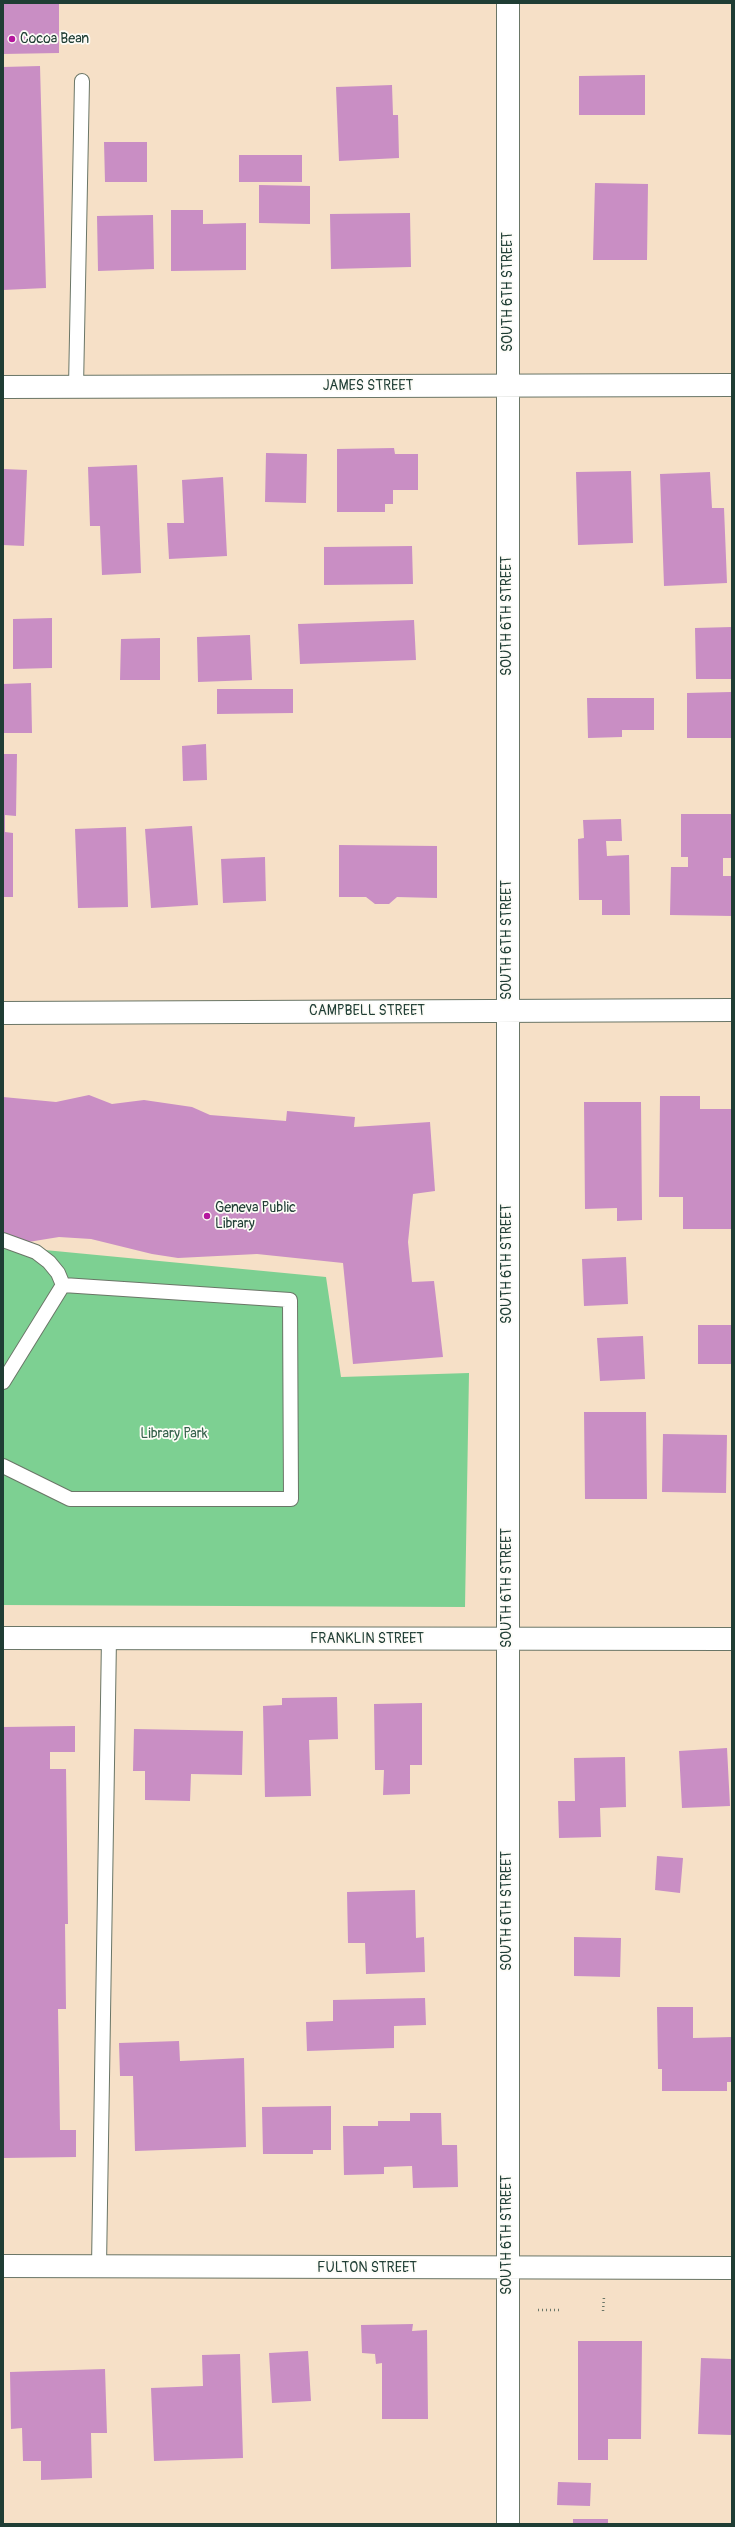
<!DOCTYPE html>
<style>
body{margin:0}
#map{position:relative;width:735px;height:2527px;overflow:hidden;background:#f6e0c7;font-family:Pangolin,sans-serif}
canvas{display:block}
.frame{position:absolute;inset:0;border:4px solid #1f3d34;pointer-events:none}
</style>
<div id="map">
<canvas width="735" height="2527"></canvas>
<div class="frame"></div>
</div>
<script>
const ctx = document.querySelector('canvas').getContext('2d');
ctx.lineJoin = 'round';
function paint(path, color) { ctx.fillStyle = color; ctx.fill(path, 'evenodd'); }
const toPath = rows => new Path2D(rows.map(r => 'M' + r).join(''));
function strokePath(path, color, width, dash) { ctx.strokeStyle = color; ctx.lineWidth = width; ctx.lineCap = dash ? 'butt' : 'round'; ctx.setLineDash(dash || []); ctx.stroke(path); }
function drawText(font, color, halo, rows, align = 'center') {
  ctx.font = font + ' Pangolin,sans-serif'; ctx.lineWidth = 3.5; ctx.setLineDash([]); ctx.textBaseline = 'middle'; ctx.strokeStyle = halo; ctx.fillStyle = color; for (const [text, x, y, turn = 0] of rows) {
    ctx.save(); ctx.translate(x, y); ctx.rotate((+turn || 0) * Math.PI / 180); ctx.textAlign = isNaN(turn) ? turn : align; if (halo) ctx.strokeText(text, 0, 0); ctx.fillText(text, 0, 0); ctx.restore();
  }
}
paint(toPath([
 [3,1246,326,1277,341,1377,469,1373,465,1607,3,1605]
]), '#7dd092');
paint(toPath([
 [3,3,59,3,59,53,3,54],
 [40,66,46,288,3,290,3,67],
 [645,75,645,115,579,115,579,76],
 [392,85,393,115,398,115,399,158,339,161,336,87],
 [104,142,147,142,147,182,105,182],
 [239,155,302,155,302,182,239,182],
 [595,183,648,184,647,260,593,260],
 [259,185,310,186,310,224,259,223],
 [171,210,203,210,203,224,246,223,246,270,171,271],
 [410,213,411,267,331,269,330,214],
 [153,215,154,269,98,271,97,216],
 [394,448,395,454,418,454,418,490,393,490,393,504,385,504,385,512,337,512,337,449],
 [266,453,307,454,306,503,265,502],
 [137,465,141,573,102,575,100,526,90,526,88,467],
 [3,469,27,470,24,546,3,545],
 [631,471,633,543,578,545,576,472],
 [710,472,712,508,724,508,727,583,664,586,660,474],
 [223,477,227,556,169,559,167,523,184,523,182,480],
 [412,546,413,584,324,585,324,547],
 [52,618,52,668,13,669,13,619],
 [414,620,416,660,300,664,298,624],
 [732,627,732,679,696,679,695,628],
 [250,635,252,680,198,682,197,637],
 [160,638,160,680,120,680,121,639],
 [31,683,32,733,3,733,3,684],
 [217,689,293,689,293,713,217,714],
 [731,692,732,738,687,738,687,693],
 [587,698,654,698,654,730,622,730,622,737,588,738],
 [206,744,207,780,183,781,182,746],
 [3,754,17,754,16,816,5,815,5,832,13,833,13,897,3,897],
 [681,814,732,814,732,858,723,858,723,876,732,876,732,916,670,915,671,867,688,867,688,857,681,857],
 [621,819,622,841,606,841,607,856,629,855,630,915,602,915,602,900,579,900,578,839,584,838,583,820],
 [192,826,198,905,151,908,145,829],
 [126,827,128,907,78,908,75,829],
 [339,845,437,846,437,898,397,897,389,904,375,904,366,897,339,897],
 [265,857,266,901,223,903,221,859],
 [89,1095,112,1104,144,1100,192,1107,210,1115,286,1121,287,1111,355,1117,354,1127,430,1122,435,1191,413,1194,408,1242,412,1282,434,1281,443,1357,353,1364,343,1263,257,1254,178,1258,152,1254,91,1239,59,1237,22,1243,3,1239,3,1097,56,1102],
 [660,1096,700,1096,700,1109,732,1109,732,1229,683,1229,683,1197,659,1197],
 [584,1102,641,1102,642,1220,617,1221,617,1208,585,1209],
 [626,1257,628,1304,584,1306,582,1259],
 [698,1325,732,1325,732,1364,698,1364],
 [643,1336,645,1379,600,1381,597,1338],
 [584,1412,646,1412,647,1499,585,1499],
 [663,1434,727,1435,726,1493,662,1492],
 [337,1697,338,1739,309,1740,311,1796,265,1797,263,1706,282,1705,282,1698],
 [422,1703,422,1765,410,1765,410,1794,383,1795,384,1770,375,1770,374,1704],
 [75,1726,75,1752,50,1752,50,1769,66,1769,68,1924,65,1924,66,2009,58,2009,60,2130,76,2130,76,2157,3,2158,3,1727],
 [134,1729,243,1731,242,1775,191,1774,190,1801,145,1800,145,1771,133,1771],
 [727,1748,730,1806,682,1808,679,1751],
 [625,1757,626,1807,600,1808,601,1837,559,1838,558,1801,575,1801,574,1758],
 [657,1856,683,1858,680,1893,655,1890],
 [415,1890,416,1938,424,1937,425,1972,366,1974,365,1943,348,1943,347,1892],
 [574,1937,621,1938,620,1977,574,1976],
 [425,1998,426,2025,394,2026,394,2048,307,2051,306,2022,333,2021,333,2000],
 [657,2007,693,2007,693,2038,732,2037,732,2082,727,2082,727,2091,662,2091,662,2069,658,2069],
 [179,2041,180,2061,244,2058,246,2147,135,2151,133,2076,120,2076,119,2043],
 [331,2106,331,2150,313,2150,313,2154,263,2154,262,2107],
 [410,2113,441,2113,442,2145,457,2145,458,2187,413,2188,412,2166,384,2167,384,2174,344,2175,343,2126,378,2126,378,2121,410,2121],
 [413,2324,412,2331,427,2330,428,2419,382,2419,382,2363,376,2364,375,2354,362,2353,361,2325],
 [578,2341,642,2341,641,2439,608,2439,608,2460,578,2460],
 [308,2351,311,2401,272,2403,269,2353],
 [240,2354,243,2458,154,2461,151,2388,203,2386,202,2355],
 [701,2358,732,2359,732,2435,698,2434],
 [105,2369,107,2433,91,2433,92,2478,41,2480,41,2461,23,2461,22,2428,11,2429,10,2372],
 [558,2482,591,2483,590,2506,557,2505],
 [573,2519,608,2519,608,2524,573,2524]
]), '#c98ec4');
const service = toPath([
 [76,387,82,81],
 [3,1240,36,1252,49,1262,58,1273,63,1285,3,1382],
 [3,1466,70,1499,291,1499,290,1300,63,1285],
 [99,2266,109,1638]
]);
const minor = toPath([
 [508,3,508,2524],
 [3,387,732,385],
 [3,1013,732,1010],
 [3,1638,732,1639],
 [3,2266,732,2268]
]);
strokePath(service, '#6a7667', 16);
strokePath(minor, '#6a7667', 24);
strokePath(toPath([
 [538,2310,562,2310],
 [603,2311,604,2297]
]), '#6a7667', 2.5, [1, 3]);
strokePath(service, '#fff', 14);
strokePath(minor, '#fff', 22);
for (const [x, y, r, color] of [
 [12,39,4,"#b5179e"],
 [207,1216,4,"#b5179e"]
]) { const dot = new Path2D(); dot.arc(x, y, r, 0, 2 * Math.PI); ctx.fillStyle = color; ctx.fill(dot); strokePath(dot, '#fdfcf7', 1.5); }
drawText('14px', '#1f3d34', '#fdfcf7', [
 ["Cocoa Bean",20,39],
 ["Geneva Public",215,1208],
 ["Library",215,1224]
], 'left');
drawText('14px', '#1f3d34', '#fdfcf7', [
 ["SOUTH 6TH STREET",508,292,-90],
 ["JAMES STREET",368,386],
 ["SOUTH 6TH STREET",507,616,-90],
 ["SOUTH 6TH STREET",507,940,-90],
 ["CAMPBELL STREET",367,1011],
 ["SOUTH 6TH STREET",507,1264,-90],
 ["SOUTH 6TH STREET",507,1588,-90],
 ["FRANKLIN STREET",367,1639],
 ["SOUTH 6TH STREET",507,1911,-90],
 ["SOUTH 6TH STREET",507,2235,-90],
 ["FULTON STREET",367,2268]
]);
drawText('14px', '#36624c', '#fdfcf7', [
 ["Library Park",174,1434]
]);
</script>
